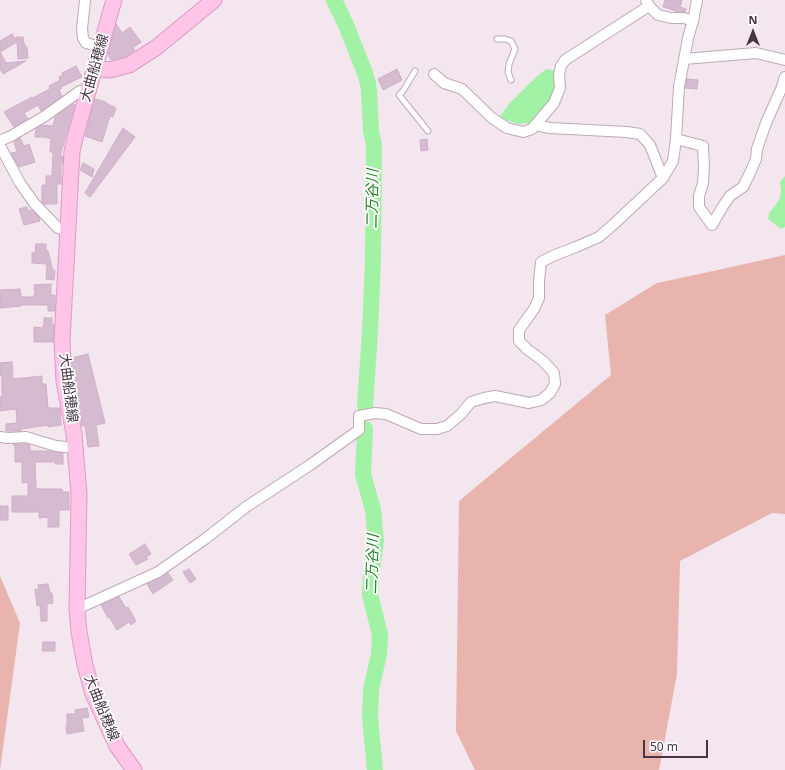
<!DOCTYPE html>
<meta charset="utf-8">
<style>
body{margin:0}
#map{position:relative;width:785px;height:770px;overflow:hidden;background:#f3e6ef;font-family:"Noto Sans",sans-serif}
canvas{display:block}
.north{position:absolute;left:733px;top:12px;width:40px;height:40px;-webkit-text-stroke:3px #fff;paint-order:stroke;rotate:0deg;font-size:11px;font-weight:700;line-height:16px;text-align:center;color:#463542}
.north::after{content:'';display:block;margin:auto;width:14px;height:18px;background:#463542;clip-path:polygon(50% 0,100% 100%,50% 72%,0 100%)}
.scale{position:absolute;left:643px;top:740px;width:65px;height:18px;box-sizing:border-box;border:2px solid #463542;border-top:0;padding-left:5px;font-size:12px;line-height:14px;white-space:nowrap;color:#463542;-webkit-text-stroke:3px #fff;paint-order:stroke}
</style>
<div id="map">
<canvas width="785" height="770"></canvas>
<div class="north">N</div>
<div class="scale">50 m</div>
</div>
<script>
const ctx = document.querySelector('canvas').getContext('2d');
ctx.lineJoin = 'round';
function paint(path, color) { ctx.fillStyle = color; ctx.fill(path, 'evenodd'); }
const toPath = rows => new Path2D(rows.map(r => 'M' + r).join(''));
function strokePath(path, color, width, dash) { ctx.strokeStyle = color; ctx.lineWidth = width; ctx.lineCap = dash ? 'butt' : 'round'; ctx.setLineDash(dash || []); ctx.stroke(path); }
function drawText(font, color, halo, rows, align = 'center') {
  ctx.font = font + ' "Noto Sans","Noto Sans JP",sans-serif'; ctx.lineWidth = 3.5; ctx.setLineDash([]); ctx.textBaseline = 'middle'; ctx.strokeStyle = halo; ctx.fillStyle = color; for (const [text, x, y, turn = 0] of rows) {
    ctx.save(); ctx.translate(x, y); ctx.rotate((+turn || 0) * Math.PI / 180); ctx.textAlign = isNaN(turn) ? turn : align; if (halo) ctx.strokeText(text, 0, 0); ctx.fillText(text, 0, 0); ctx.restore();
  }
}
paint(toPath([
 [785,255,785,514,772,513,680,561,677,674,659,770,475,770,456,731,459,501,611,375,605,315,657,283,718,270],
 [0,576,20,623,0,770]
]), '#e9b3ae');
paint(toPath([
 [547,69,553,70,556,75,555,93,548,104,534,119,530,123,518,124,503,119,500,116,510,103,534,79,541,73],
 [785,176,785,227,781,229,768,219,769,213,775,206,779,200,781,192,780,182]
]), '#a1f2a5');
strokePath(toPath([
 [334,0,346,25,365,73,368,83,369,90,371,131,374,145,373,257,370,332,365,405],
 [365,429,363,474,373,510,376,541,371,576,370,594,380,635,379,654,371,690,370,718,375,770]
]), '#a1f2a5', 16);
const building = toPath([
 [665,0,682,0,680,7,686,9,685,12,676,12,676,11,663,7,665,0],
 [116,24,122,33,130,27,141,42,133,48,135,50,125,57,111,60,108,55,116,24],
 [12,34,16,40,16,37,23,37,24,44,25,44,25,47,27,47,28,58,18,59,17,42,0,52,0,41,12,34],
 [0,52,6,63,26,61,3,74,0,69,0,52],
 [76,66,82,77,61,87,62,88,59,90,62,96,41,111,38,105,24,113,28,119,14,127,4,112,32,97,32,98,50,89,49,86,60,80,59,77,63,75,62,73,76,66],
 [397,69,402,80,383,90,378,79,397,69],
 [687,79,698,80,697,89,685,88,687,79],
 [95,99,106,102,106,103,116,108,113,117,110,116,102,142,85,136,95,99],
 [73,104,75,105,60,156,63,156,62,164,61,164,61,184,57,184,57,204,44,204,42,202,42,185,46,185,46,176,52,176,53,152,50,152,51,139,45,137,35,137,36,129,42,125,53,126,55,117,73,104],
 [123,128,135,137,90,197,85,193,123,128],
 [20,138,24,146,29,144,35,162,19,167,11,153,17,152,14,142,20,138],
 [427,139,428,150,421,151,420,140,427,139],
 [83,163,94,169,92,177,80,170,83,163],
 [27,207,28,211,32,210,39,217,40,221,24,225,19,209,27,207],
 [36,244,46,244,46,250,48,251,53,271,55,270,54,280,46,279,47,264,32,263,32,253,35,253,36,244],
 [51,284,51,295,55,295,55,311,48,311,48,305,21,305,21,306,0,308,0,290,20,289,21,297,34,297,34,294,35,294,34,285,51,284],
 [44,318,52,318,52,325,54,325,53,342,34,342,34,327,43,328,43,325,44,325,44,318],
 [88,354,105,423,96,425,99,446,88,447,85,426,82,426,73,381,76,380,72,363,72,358,88,354],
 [12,362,13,379,42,376,42,384,46,384,48,408,60,408,61,425,48,427,48,425,21,429,21,431,6,431,6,424,17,423,16,409,0,411,0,397,2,397,2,375,0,376,0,363,12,362],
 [13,444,25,444,30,445,30,451,51,451,63,453,63,464,55,464,56,462,35,462,36,489,62,489,62,492,69,492,69,510,59,510,59,527,48,527,48,517,39,518,39,512,12,512,12,496,28,496,28,482,22,483,22,462,15,462,15,445,13,445,13,444],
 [0,506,8,506,8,520,0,520,0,506],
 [145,544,151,554,146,557,148,559,136,565,129,554,145,544],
 [189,569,196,579,190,583,183,572,189,569],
 [168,573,173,580,153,594,147,584,161,578,168,573],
 [48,584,50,593,52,593,53,603,47,604,47,621,41,621,40,605,37,606,35,589,39,590,38,585,48,584],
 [119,597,126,608,128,607,136,621,131,625,129,622,117,630,109,617,108,618,101,605,119,597],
 [43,642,55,642,55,651,42,651,43,642],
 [87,708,89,717,82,718,84,731,67,734,66,727,67,727,67,714,76,714,75,710,87,708]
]);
paint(building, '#d5bbcf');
strokePath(building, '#d0aec8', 1);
const lane = toPath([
 [497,39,505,39,511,41,515,49,512,57,509,64,508,72,511,80],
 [415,71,403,91,399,95,428,131]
]);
const street = toPath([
 [85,0,82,29,83,38,86,43,101,47],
 [646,0,649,6,658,15,671,18,684,18,693,21],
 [697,0,693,21,688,38,679,87,676,139,703,146,704,167,703,183,699,196,699,207,712,225,723,206,730,196,743,187,750,173,756,159,757,149,766,123,782,87,785,77],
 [684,59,756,53,785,60],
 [434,74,444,83,462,89,492,118,507,128,523,132,532,129,554,103,560,88,559,74,561,66,565,60,649,6],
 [535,125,550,128,627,132,640,134,650,145,663,178],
 [0,141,11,136,45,116,80,91,89,90],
 [0,146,20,183,34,203,58,228,68,231],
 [0,437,8,438,26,437,56,446,75,448],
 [77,609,158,572,205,539,246,507,310,465,359,430,359,416,375,413,386,414,421,429,437,429,447,426,461,414,471,402,484,398,495,396,529,403,541,400,550,393,555,384,554,373,543,361,527,349,519,341,519,330,534,309,539,298,539,281,541,262,555,255,576,247,599,237,615,223,663,178,673,161,676,139]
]);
const secondary = toPath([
 [114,0,76,134,72,151,62,341,64,381,74,434,79,494,77,609,79,632,85,665,93,694,117,746,134,770],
 [95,68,110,70,129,65,157,47,214,0]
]);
strokePath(lane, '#bfa8b8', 7);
strokePath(street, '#bfa8b8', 12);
strokePath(secondary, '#de9bc4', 17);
strokePath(lane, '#fff', 5);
strokePath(street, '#fff', 10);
strokePath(secondary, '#ffc4e8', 15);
drawText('14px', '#463542', '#fff', [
 ["大曲船穂線",95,68,-74],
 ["大曲船穂線",68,388,83],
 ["大曲船穂線",101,708,68]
]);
drawText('italic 15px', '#24842a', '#fff', [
 ["二万谷川",373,199,-89],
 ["二万谷川",373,564,-88]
]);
</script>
